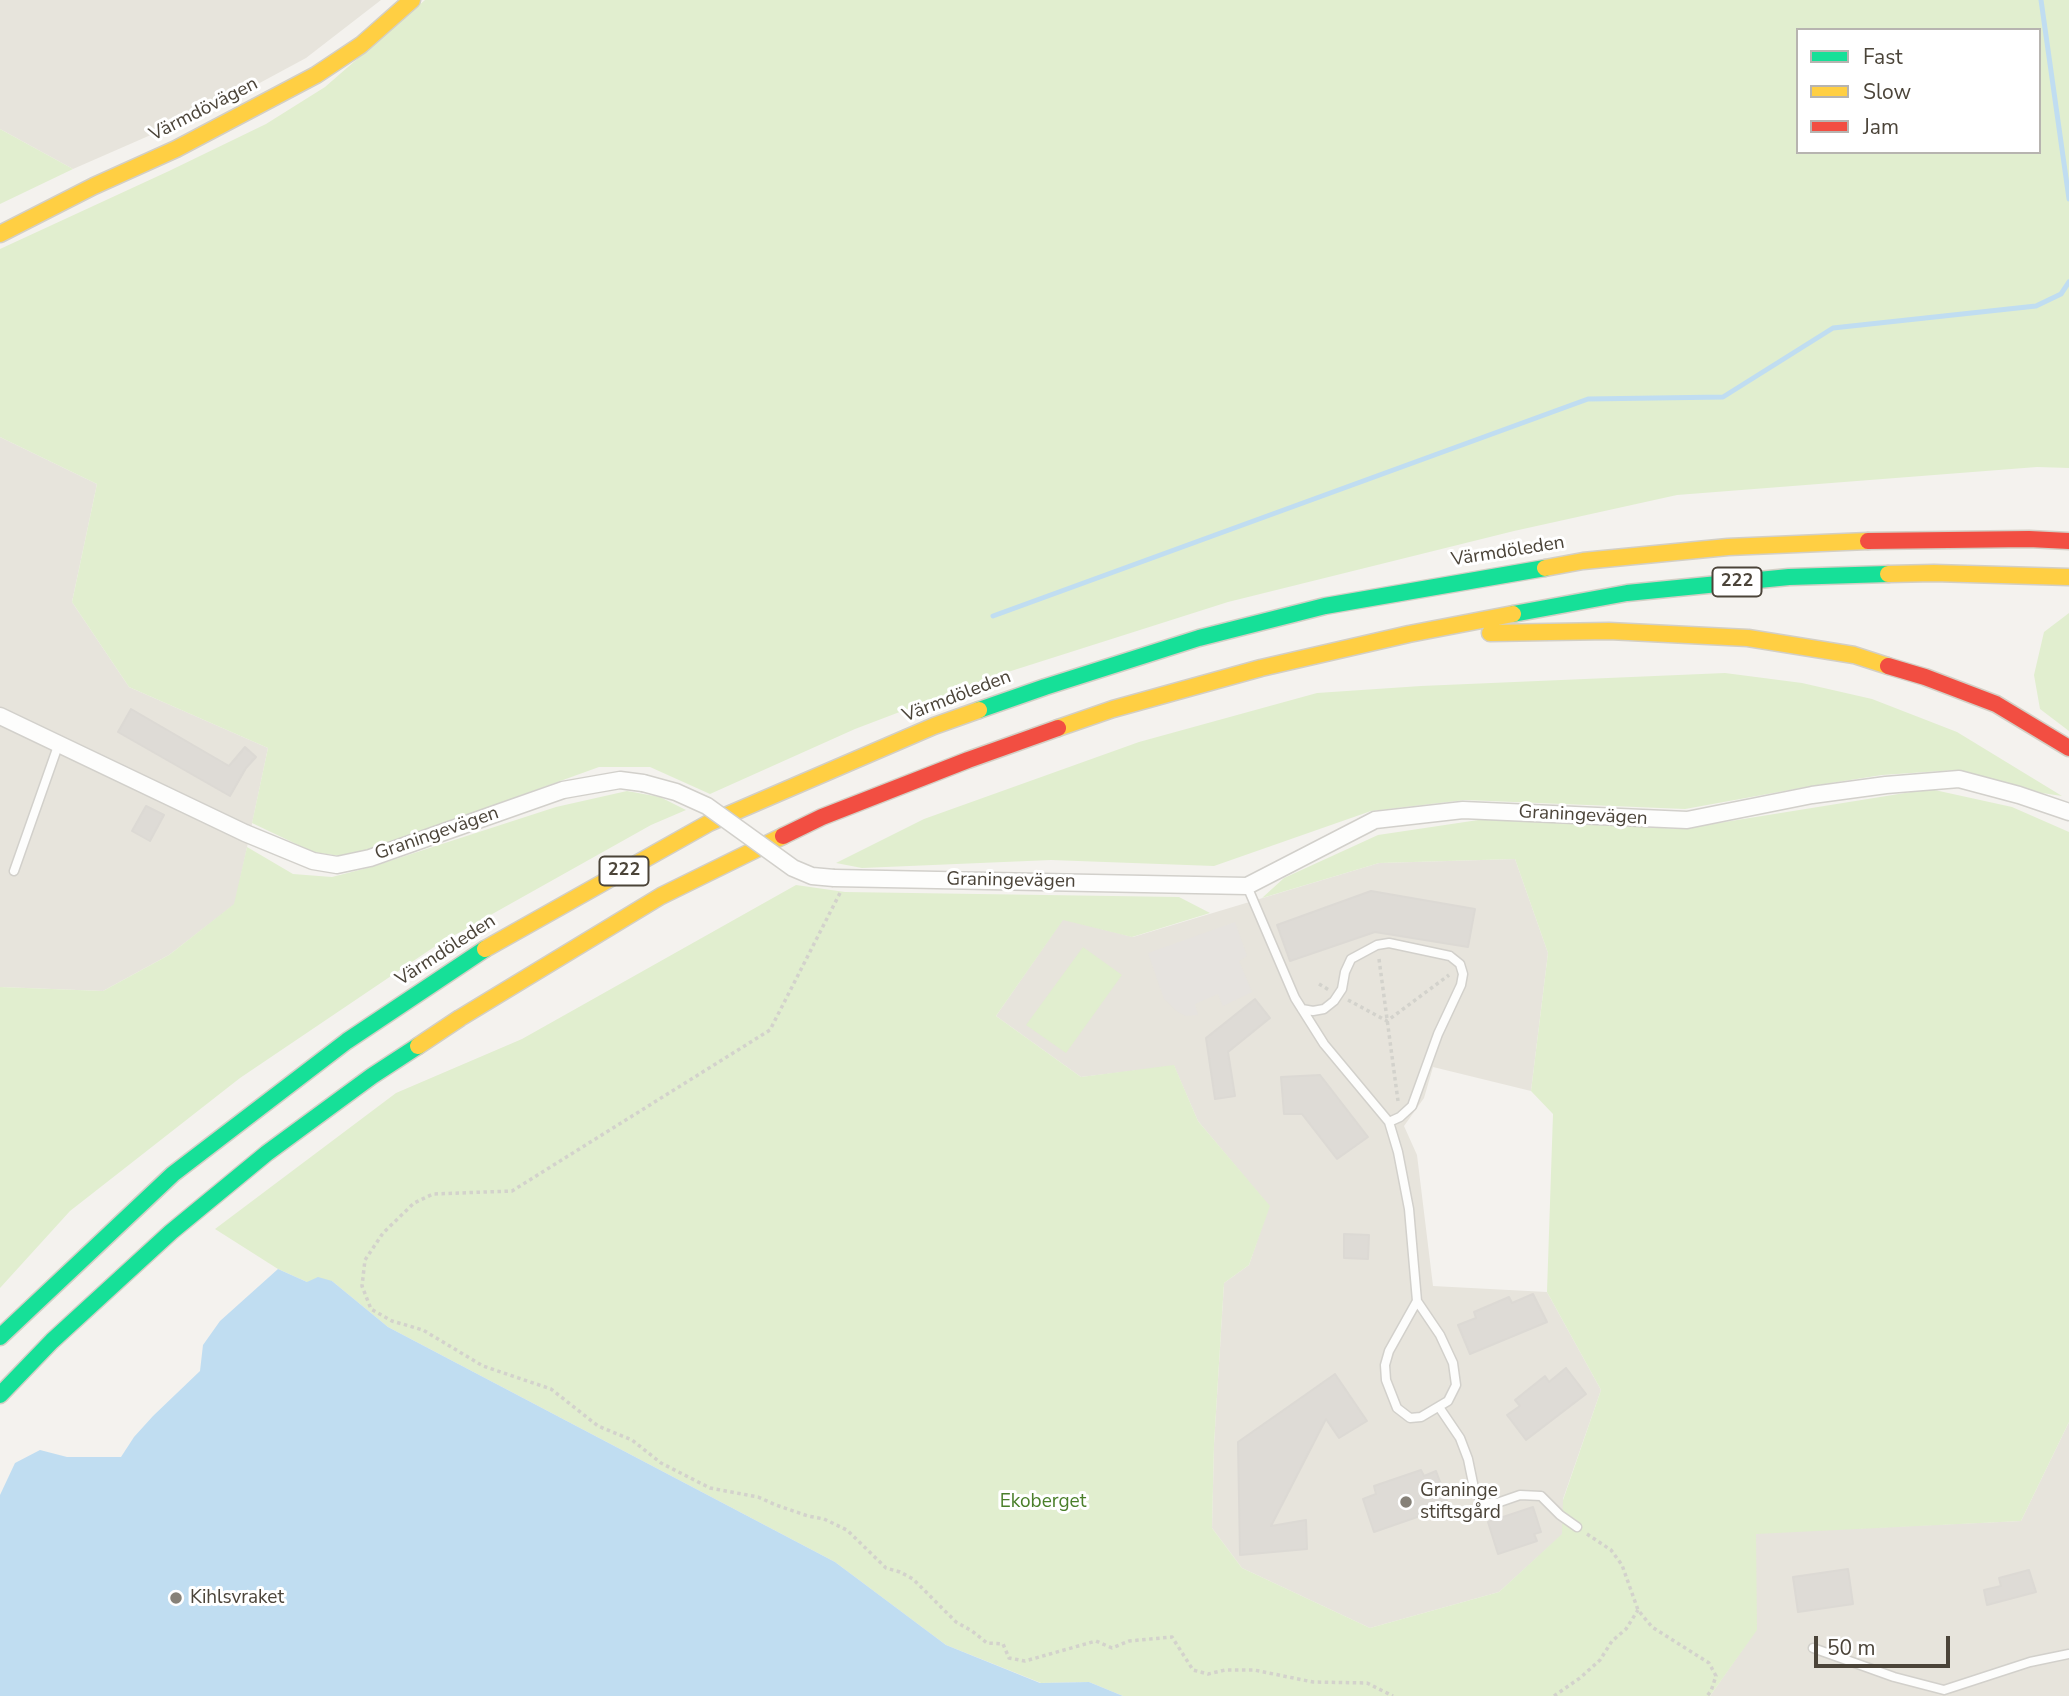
<!DOCTYPE html>
<meta charset="utf-8">
<style>
body{margin:0}
#map{position:relative;width:2069px;height:1696px;overflow:hidden;background:#f4f2ee;font-family:"Nunito Sans",sans-serif}
canvas{display:block}
.legend{position:absolute;left:1796px;top:28px;width:245px;height:126px;box-sizing:border-box;background:#fff;border:2px solid #b7b4b0;margin:0;padding:9px 12px;list-style:none;font-size:21px;color:#4b4439}
.legend li{display:flex;align-items:center;gap:14px;height:35px}
.legend b{width:35px;border:2px solid #b7b4b0}
.scale{position:absolute;left:1814px;top:1636px;width:136px;height:32px;box-sizing:border-box;border:4px solid #4b4439;border-top:0;padding-left:9px;font-size:21px;line-height:24px;white-space:nowrap;color:#4b4439;-webkit-text-stroke:5px #fff;paint-order:stroke}
</style>
<div id="map">
<canvas width="2069" height="1696"></canvas>
<ul class="legend">
<li><b style="height:9px;background:#16e098"></b>Fast</li>
<li><b style="height:9px;background:#ffcf43"></b>Slow</li>
<li><b style="height:9px;background:#f24e42"></b>Jam</li>
</ul>
<div class="scale">50 m</div>
</div>
<script>
const ctx = document.querySelector('canvas').getContext('2d');
ctx.lineJoin = 'round';
function paint(path, color) { ctx.fillStyle = color; ctx.fill(path, 'evenodd'); }
const toPath = rows => new Path2D(rows.map(r => 'M' + r).join(''));
function strokePath(path, color, width, dash) { ctx.strokeStyle = color; ctx.lineWidth = width; ctx.lineCap = dash ? 'butt' : 'round'; ctx.setLineDash(dash || []); ctx.stroke(path); }
function drawText(font, color, halo, rows, align = 'center') {
  ctx.font = font + ' "Nunito Sans",sans-serif'; ctx.lineWidth = 6; ctx.setLineDash([]); ctx.textBaseline = 'middle'; ctx.strokeStyle = halo; ctx.fillStyle = color; for (const [text, x, y, turn = 0] of rows) {
    ctx.save(); ctx.translate(x, y); ctx.rotate((+turn || 0) * Math.PI / 180); ctx.textAlign = isNaN(turn) ? turn : align; if (halo) ctx.strokeText(text, 0, 0); ctx.fillText(text, 0, 0); ctx.restore();
  }
}
paint(toPath([
 [0,0,381,0,306,58,217,106,73,169,0,129],
 [0,437,97,484,72,602,129,687,268,748,235,904,169,955,103,991,0,987],
 [1515,859,1548,953,1531,1091,1433,1067,1424,1098,1404,1126,1417,1155,1433,1286,1547,1292,1601,1390,1563,1499,1563,1534,1499,1592,1370,1628,1242,1568,1212,1528,1214,1444,1224,1283,1249,1265,1269,1206,1198,1121,1174,1066,1081,1077,996,1016,1063,919,1133,937,1379,863],
 [2069,1422,2069,1696,1710,1696,1756,1630,1756,1533,2021,1521]
]), '#e7e4dc');
paint(toPath([
 [425,0,2069,0,2069,468,2037,467,1677,495,1514,531,1228,602,989,678,855,729,710,794,650,767,599,767,367,851,340,856,313,852,252,823,268,748,129,687,72,602,97,484,0,437,0,249,169,171,266,124,325,87],
 [1798,30,2039,30,2039,152,1798,152],
 [0,129,73,169,0,204],
 [2069,613,2069,731,2040,709,2034,675,2044,632],
 [1725,673,1802,683,1872,699,1957,732,2062,796,2022,790,1956,770,1882,775,1812,786,1685,809,1465,800,1371,811,1214,866,1051,860,862,868,836,863,924,819,1139,742,1317,693,1421,686],
 [1930,789,2012,807,2069,832,2069,1422,2021,1521,1756,1534,1757,1630,1710,1696,1123,1696,1089,1682,1041,1683,946,1645,835,1562,388,1327,332,1281,307,1282,278,1269,215,1229,396,1093,522,1039,796,885,845,892,1179,897,1210,913,1132,937,1063,920,996,1016,1081,1077,1174,1065,1198,1121,1270,1206,1249,1265,1224,1283,1214,1444,1212,1528,1242,1568,1370,1628,1499,1592,1562,1534,1563,1500,1601,1390,1547,1292,1553,1114,1531,1091,1548,953,1515,859,1379,863,1262,898,1284,878,1378,835,1485,819,1681,829],
 [627,791,660,797,686,810,651,825,437,945,240,1078,70,1211,0,1288,0,987,103,991,169,955,234,904,247,847,293,874,332,877,371,867,556,807],
 [1083,947,1122,975,1066,1053,1026,1025]
]), '#e1eecf');
paint(toPath([
 [1235,922,1247,956,1239,961,1252,992,1223,1006,1218,994,1195,1004,1198,1015,1186,1016,1178,1012,1164,999,1148,953]
]), '#e6e3df');
paint(toPath([
 [278,1269,307,1282,318,1277,332,1281,388,1327,835,1562,946,1645,1040,1683,1089,1682,1123,1696,0,1696,0,1495,15,1463,40,1450,67,1457,121,1457,134,1437,153,1416,200,1371,203,1345,220,1321]
]), '#c0ddf1');
strokePath(toPath([
 [2041,0,2069,199],
 [993,616,1588,399,1723,397,1833,328,2036,306,2061,294,2069,282]
]), '#c0ddf1', 5);
const building = toPath([
 [131,709,229,766,245,747,256,757,246,768,230,796,118,732,131,709],
 [146,806,164,815,150,841,132,831,146,806],
 [1371,891,1475,909,1468,947,1375,932,1290,961,1277,925,1371,891],
 [1255,999,1270,1018,1228,1052,1235,1096,1215,1099,1206,1038,1255,999],
 [1320,1075,1368,1137,1337,1159,1302,1114,1284,1114,1281,1077,1320,1075],
 [1344,1234,1369,1235,1368,1259,1344,1258,1344,1234],
 [1533,1294,1547,1322,1470,1354,1458,1325,1476,1318,1474,1312,1509,1297,1512,1303,1533,1294],
 [1566,1368,1586,1394,1526,1440,1507,1415,1520,1406,1515,1400,1545,1376,1549,1382,1566,1368],
 [1335,1374,1367,1421,1339,1438,1326,1419,1271,1526,1306,1520,1307,1549,1240,1555,1238,1442,1335,1374],
 [1421,1470,1424,1476,1436,1471,1449,1506,1374,1532,1363,1499,1376,1494,1374,1486,1421,1470],
 [1533,1507,1541,1532,1534,1534,1537,1541,1498,1554,1488,1522,1533,1507],
 [1848,1569,1853,1604,1798,1612,1793,1577,1848,1569],
 [2029,1570,2036,1592,1987,1605,1984,1590,2001,1586,1999,1578,2029,1570]
]);
paint(building, '#dedbd6');
strokePath(building, '#dcd9d4', 2);
const lane = toPath([
 [14,871,59,743],
 [1247,886,1295,998,1324,1044,1389,1122,1398,1152,1409,1209,1417,1301,1440,1335,1453,1363,1456,1385,1448,1401,1421,1417,1410,1418,1397,1408,1386,1380,1385,1365,1389,1351,1417,1301],
 [1302,1009,1313,1011,1324,1009,1334,1001,1342,989,1345,972,1351,959,1377,945,1389,943,1450,956,1460,964,1463,974,1461,985,1438,1034,1412,1106,1400,1117,1389,1122],
 [1439,1407,1460,1438,1468,1459,1474,1488,1478,1496,1485,1503,1497,1503,1520,1495,1541,1496,1560,1515,1577,1527],
 [1813,1648,1894,1677,1944,1690,2030,1662,2069,1654]
]);
const street = toPath([
 [0,716,245,833,313,861,337,865,370,858,563,790,620,780,643,783],
 [834,878,1247,886,1375,820,1463,810,1687,820,1812,795,1886,785,1959,779,2019,795,2069,812]
]);
const fast = toPath([
 [1513,614,1627,593,1789,577,1888,574],
 [979,710,1045,687,1199,638,1325,606,1545,568],
 [0,1337,173,1174,347,1041,485,949],
 [0,1395,52,1341,171,1232,267,1153,372,1076,418,1046]
]);
const slow = toPath([
 [0,234,94,186,176,149,316,75,361,45,412,0],
 [1545,568,1583,561,1728,547,1868,541],
 [1888,574,1934,573,2069,577],
 [1490,633,1609,631,1748,638,1854,655,1888,666],
 [1058,728,1113,709,1261,668,1409,634,1513,614],
 [485,949,709,823,934,726,979,710],
 [418,1046,460,1018,661,896,783,836]
]);
const jam = toPath([
 [1868,541,2029,539,2069,541],
 [1888,666,1925,677,1996,704,2069,748],
 [783,836,822,817,968,760,1058,728]
]);
strokePath(lane, '#d2d0cb', 11);
strokePath(street, '#d2d0cb', 19);
strokePath(fast, '#d3cfc5', 19);
strokePath(slow, '#d3cfc5', 19);
strokePath(jam, '#d3cfc5', 19);
strokePath(toPath([
 [840,893,770,1030,512,1191,433,1194,414,1203,383,1233,365,1260,362,1286,371,1309,392,1321,423,1330,483,1366,551,1389,598,1426,632,1440,661,1463,710,1488,758,1497,776,1505,808,1516,824,1519,847,1530,886,1568,900,1572,913,1579,956,1622,972,1631,987,1643,1003,1644,1009,1658,1025,1661,1096,1641,1112,1648,1129,1641,1172,1637,1193,1670,1208,1674,1225,1670,1254,1670,1313,1682,1367,1683,1393,1696],
 [1379,959,1398,1101],
 [1319,984,1329,990],
 [1348,1000,1387,1021,1449,975],
 [1587,1534,1611,1550,1622,1565,1638,1610,1652,1627,1709,1663,1716,1676,1711,1691,1707,1696],
 [1554,1696,1580,1678,1600,1660,1612,1641,1626,1629,1638,1610]
]), '#d3d2cc', 3.5, [3.5, 3.5]);
strokePath(lane, '#fdfdfc', 8);
strokePath(street, '#fdfdfc', 16);
strokePath(fast, '#16e098', 16);
strokePath(slow, '#ffcf43', 16);
strokePath(jam, '#f24e42', 16);
const streetBridge = toPath([
 [643,783,676,792,707,806,793,868,812,876,834,878]
]);
strokePath(streetBridge, '#d2d0cb', 19, []);
strokePath(streetBridge, '#fdfdfc', 16);
for (const [x, y, r, color] of [
 [1406,1502,7,"#868178"],
 [176,1598,7,"#868178"]
]) { const dot = new Path2D(); dot.arc(x, y, r, 0, 2 * Math.PI); ctx.fillStyle = color; ctx.fill(dot); strokePath(dot, '#fff', 2.5); }
for (const [x, y, w] of [
 [1737,582,49],
 [624,871,49]
]) { const box = new Path2D(); box.roundRect(x - w / 2, y - 14.5, w, 29, 5); ctx.fillStyle = '#fff'; ctx.fill(box); strokePath(box, '#4b4439', 2); }
drawText('bold 18px', '#4b4439', null, [
 ["222",1737,582],
 ["222",624,871]
]);
drawText('19px', '#4b4439', '#fff', [
 ["Värmdövägen",204,110,-27],
 ["Värmdöleden",1508,552,-9],
 ["Värmdöleden",957,697,-21],
 ["Graningevägen",1583,816,3],
 ["Graningevägen",437,834,-19],
 ["Graningevägen",1011,881,1],
 ["Värmdöleden",446,951,-33]
]);
drawText('19px', '#4b4439', '#fff', [
 ["Graninge",1420,1491],
 ["stiftsgård",1420,1513],
 ["Kihlsvraket",190,1598]
], 'left');
drawText('19px', '#4a7f2a', '#fff', [
 ["Ekoberget",1043,1502]
]);
</script>
